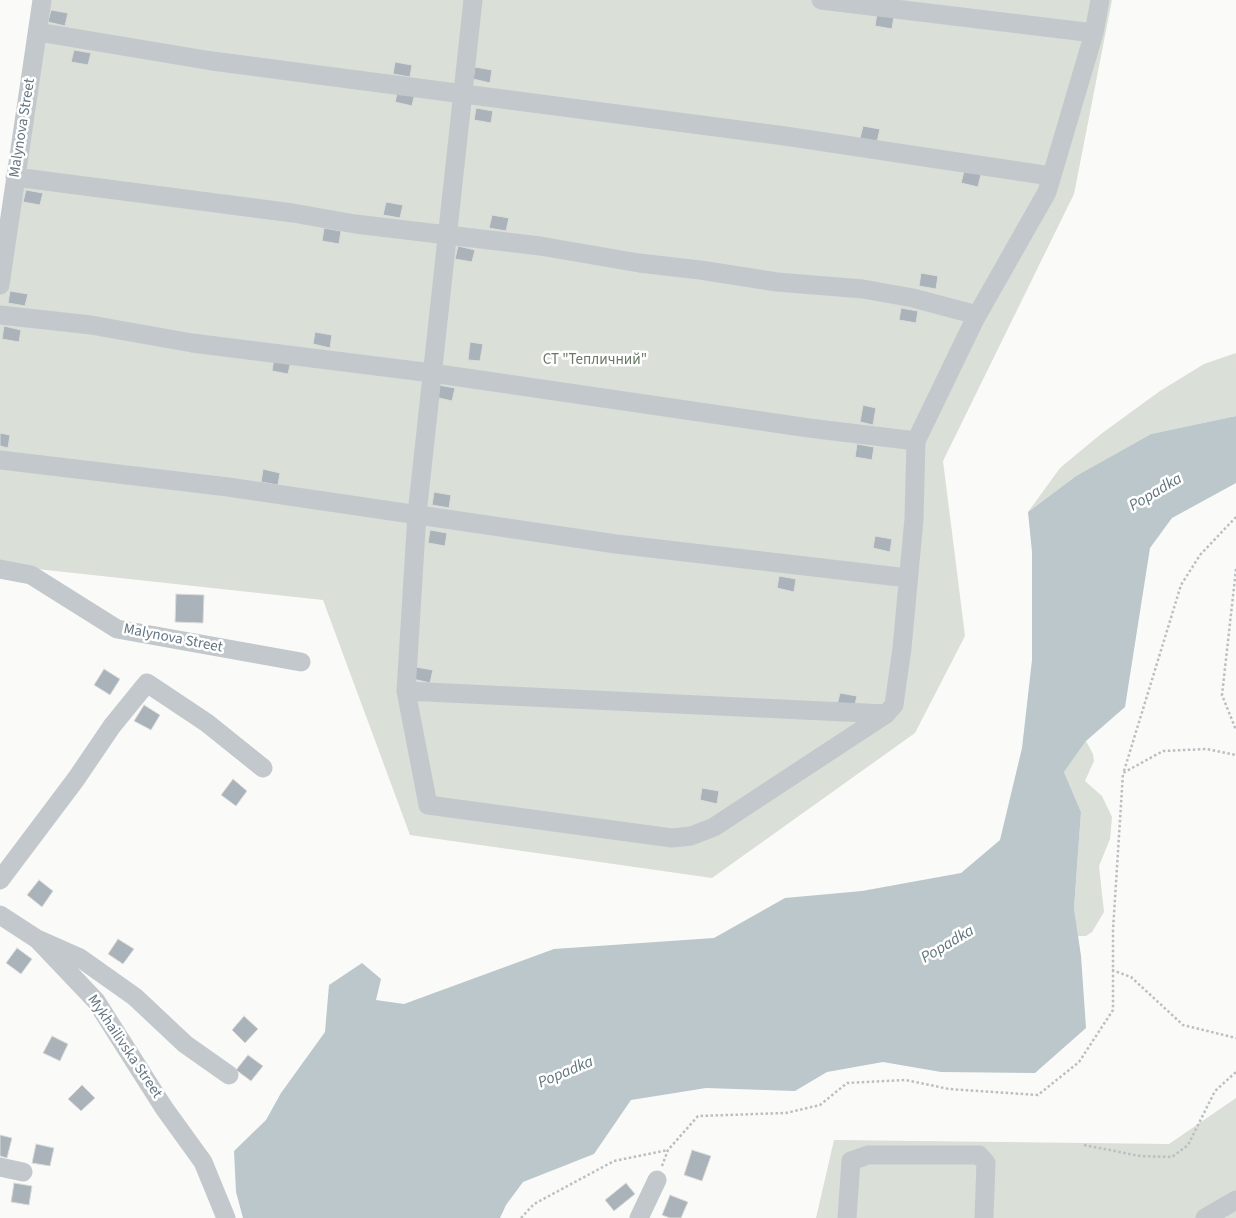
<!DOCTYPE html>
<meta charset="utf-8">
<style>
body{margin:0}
canvas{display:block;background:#fafaf8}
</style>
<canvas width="1236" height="1218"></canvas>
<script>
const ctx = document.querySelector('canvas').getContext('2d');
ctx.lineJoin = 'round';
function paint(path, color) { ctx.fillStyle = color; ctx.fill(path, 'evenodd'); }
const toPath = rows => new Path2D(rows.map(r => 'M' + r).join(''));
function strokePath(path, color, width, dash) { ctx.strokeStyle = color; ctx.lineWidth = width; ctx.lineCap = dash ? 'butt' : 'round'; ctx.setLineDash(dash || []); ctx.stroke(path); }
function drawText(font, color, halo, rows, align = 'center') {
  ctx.font = font + ' "Source Sans 3",sans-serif'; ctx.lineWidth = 5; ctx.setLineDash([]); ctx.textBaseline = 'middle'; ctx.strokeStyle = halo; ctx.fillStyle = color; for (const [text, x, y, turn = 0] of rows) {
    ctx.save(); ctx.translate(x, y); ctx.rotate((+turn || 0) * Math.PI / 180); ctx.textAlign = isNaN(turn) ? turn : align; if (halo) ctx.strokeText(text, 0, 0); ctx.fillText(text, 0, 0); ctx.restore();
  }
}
paint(toPath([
 [39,0,1112,0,1074,194,943,461,965,636,915,733,712,878,410,835,323,600,0,565,0,271],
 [1236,353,1236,416,1151,434,1076,476,1028,512,1060,468,1101,434,1160,391,1204,364],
 [1086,741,1093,754,1094,761,1085,781,1102,796,1112,817,1110,839,1099,866,1104,912,1092,932,1086,936,1078,936,1074,908,1081,812,1064,772],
 [1236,1098,1236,1218,816,1218,834,1140,1169,1144]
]), '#dadfd7');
paint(toPath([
 [1236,416,1236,483,1172,518,1150,548,1125,707,1086,741,1064,772,1081,812,1074,908,1081,956,1086,1028,1035,1073,941,1072,883,1062,827,1072,795,1091,706,1088,631,1100,594,1154,523,1182,506,1205,500,1218,243,1218,236,1192,234,1151,266,1120,281,1093,325,1032,329,985,362,963,381,979,376,1000,404,1004,554,949,714,938,785,898,862,891,961,873,1000,840,1022,748,1032,660,1032,552,1028,512,1076,476,1151,434]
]), '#bbc7cb');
const building = toPath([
 [51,10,68,13,65,26,48,22,51,10],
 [877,13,894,16,892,29,875,26,877,13],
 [74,50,91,53,88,65,71,62,74,50],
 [395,62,412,65,410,77,393,74,395,62],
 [475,67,492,70,490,83,473,79,475,67],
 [398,90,415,93,412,106,395,102,398,90],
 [476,108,493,111,491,123,474,120,476,108],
 [863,126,880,129,877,142,860,138,863,126],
 [964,171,981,174,978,187,961,183,964,171],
 [26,190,43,193,40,205,23,202,26,190],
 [386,202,403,205,400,218,383,215,386,202],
 [492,215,509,218,506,231,489,228,492,215],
 [324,228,341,231,339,244,322,241,324,228],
 [458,246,475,250,472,262,455,259,458,246],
 [921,273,938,276,936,289,919,286,921,273],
 [10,291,28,294,25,306,8,303,10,291],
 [901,308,918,311,916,323,899,320,901,308],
 [4,326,21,330,19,342,2,339,4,326],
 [315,332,332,335,330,348,313,344,315,332],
 [470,342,483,344,480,361,468,360,470,342],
 [274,358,291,361,288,374,272,371,274,358],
 [438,385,455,388,452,401,435,397,438,385],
 [863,405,876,408,873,425,860,422,863,405],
 [0,433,10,435,8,448,0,446,0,433],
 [857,444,874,447,872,460,855,457,857,444],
 [263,469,280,473,278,485,261,482,263,469],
 [434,492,451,495,449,508,432,505,434,492],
 [430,530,447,533,445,546,428,543,430,530],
 [875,536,892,539,890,552,873,548,875,536],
 [779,576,796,579,794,592,777,588,779,576],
 [176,594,204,595,203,623,175,622,176,594],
 [416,667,433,670,430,683,413,679,416,667],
 [104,669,120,679,110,695,94,685,104,669],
 [840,693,857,696,854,709,837,705,840,693],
 [144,705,160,715,151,730,134,721,144,705],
 [233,779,247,791,236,806,221,795,233,779],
 [702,788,719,791,717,804,700,800,702,788],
 [39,880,53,891,42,907,27,895,39,880],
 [118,939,134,949,123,964,108,954,118,939],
 [17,948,32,959,21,974,6,963,17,948],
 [244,1016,258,1029,245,1043,232,1030,244,1016],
 [52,1036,68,1044,60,1061,43,1053,52,1036],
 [248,1055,263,1066,251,1081,236,1070,248,1055],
 [82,1085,95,1098,81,1111,68,1099,82,1085],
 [0,1135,12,1138,7,1158,0,1156,0,1135],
 [36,1144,54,1148,50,1166,32,1163,36,1144],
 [692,1150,711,1156,702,1181,684,1175,692,1150],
 [14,1183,32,1186,29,1205,11,1202,14,1183],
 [626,1183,635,1194,614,1211,605,1200,626,1183],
 [670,1195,688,1202,681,1218,670,1218,662,1215,670,1195]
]);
paint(building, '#aab3b9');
strokePath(building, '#dcdcda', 1);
strokePath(toPath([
 [1236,569,1222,695,1236,730],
 [1124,771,1181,585,1200,555,1236,517],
 [1112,970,1131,977,1183,1025,1236,1038],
 [1084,1145,1140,1156,1172,1157,1188,1145,1215,1091,1236,1072],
 [662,1166,668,1150,698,1116,786,1113,820,1105,847,1083,905,1080,949,1089,1038,1095,1079,1062,1113,1010,1113,930,1123,773,1163,751,1207,749,1236,755],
 [521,1218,534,1204,614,1161,668,1150]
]), '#bbbfc2', 2.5, [2.5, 2.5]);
strokePath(toPath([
 [473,0,417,514,406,691,428,805,672,838,691,836,714,827,886,714,894,705,902,648,914,519,916,441],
 [821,0,1094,33,1050,182],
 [1094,33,1100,0],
 [15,177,293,213,355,224,540,246,639,263,700,270,777,282,863,289,913,298,977,315],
 [0,285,42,0],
 [0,315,91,325,192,343,432,373,809,428,916,441,975,319,1047,192,1050,182,1044,175,785,136,212,61,38,32],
 [0,460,228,487,616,544,908,578],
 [0,569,31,575,117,629,301,662],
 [406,691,886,714],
 [0,880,76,779,112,726,147,683,207,723,263,768],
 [0,915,37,939,80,958,135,997,185,1044,229,1075],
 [37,939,96,1001,164,1108,203,1162,226,1218],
 [0,1167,23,1172],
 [639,1218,657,1180],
 [847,1218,851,1161,868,1155,979,1155,986,1163,984,1218],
 [1205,1218,1236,1200]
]), '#c3c8cc', 19);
drawText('15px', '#657683', '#fff', [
 ["Malynova Street",23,128,-81],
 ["Malynova Street",173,639,11],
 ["Mykhailivska Street",124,1047,56]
]);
drawText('15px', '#687a64', '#fff', [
 ["СТ \"Тепличний\"",595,361]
]);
drawText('italic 16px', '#60757c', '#fff', [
 ["Popadka",1156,493,-31],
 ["Popadka",948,945,-31],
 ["Popadka",566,1073,-23]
]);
</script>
